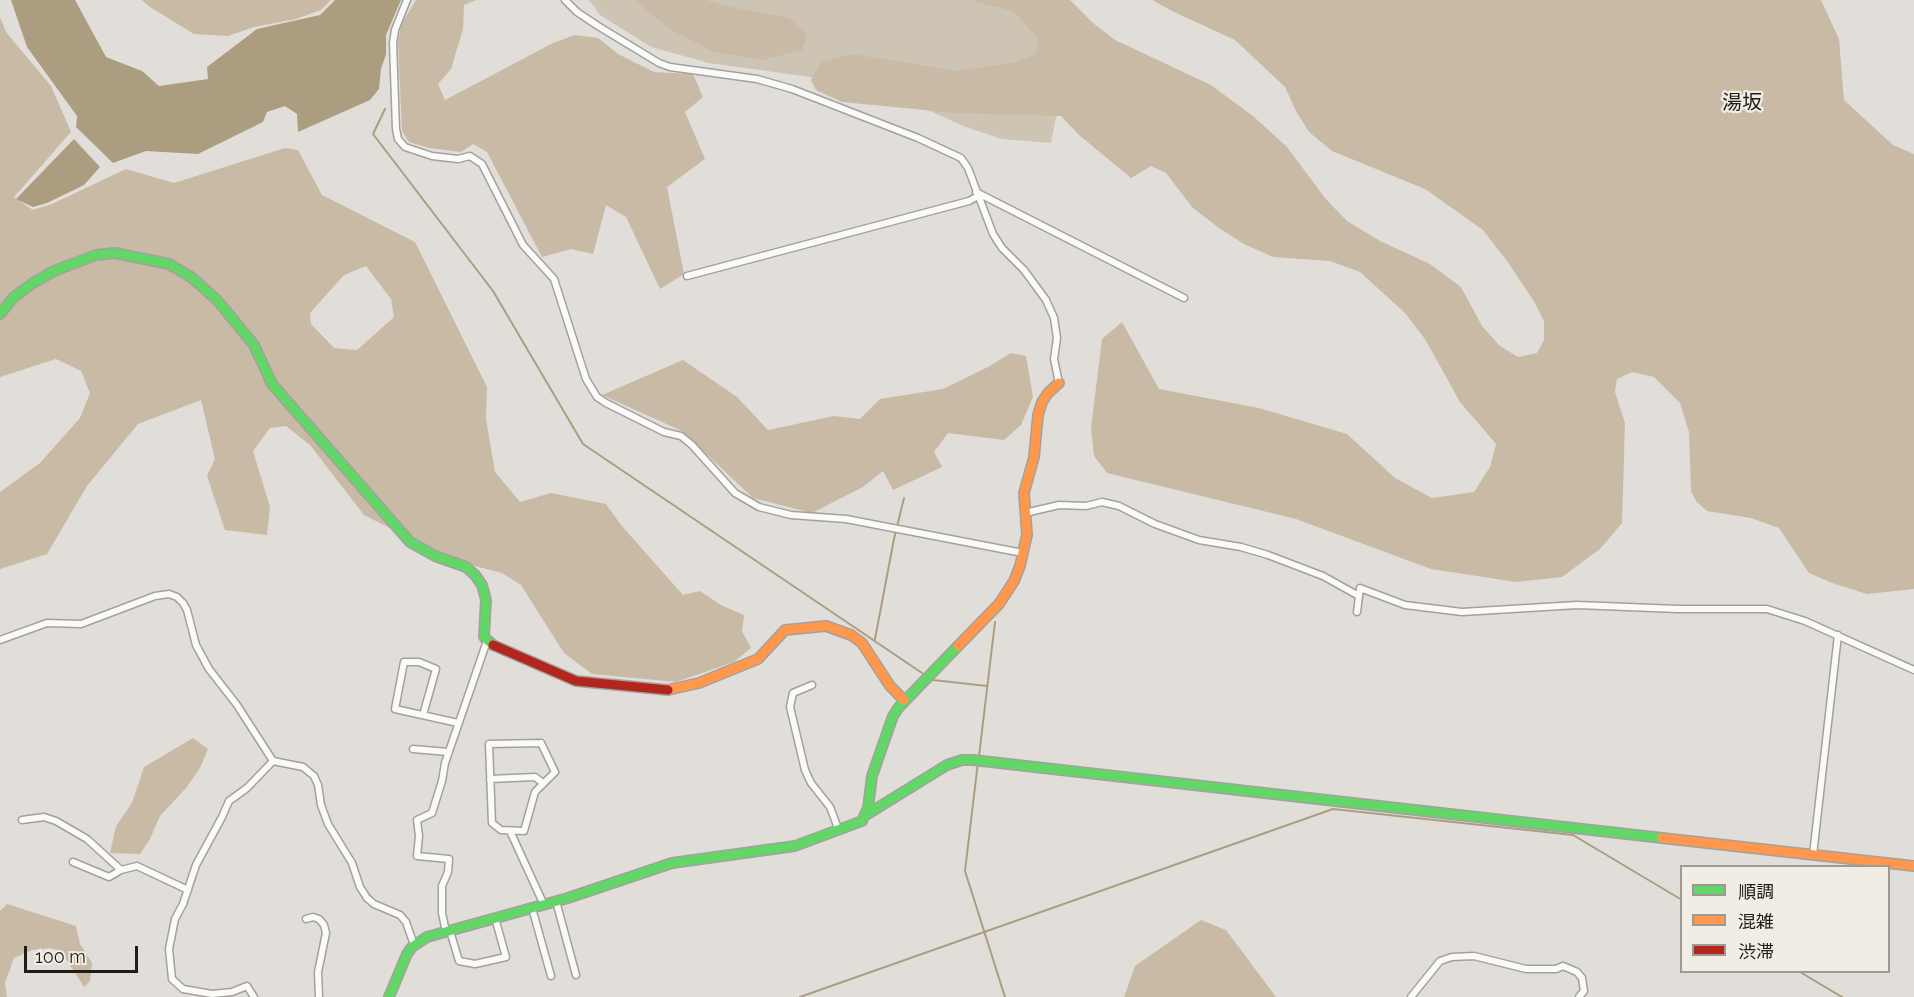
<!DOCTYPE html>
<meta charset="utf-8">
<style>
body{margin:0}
#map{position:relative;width:1914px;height:997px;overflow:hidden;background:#e1deda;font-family:Raleway,"Noto Sans JP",sans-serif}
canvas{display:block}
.legend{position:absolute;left:1680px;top:865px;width:210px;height:108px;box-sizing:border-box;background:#f1ede4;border:2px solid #9d9a93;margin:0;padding:8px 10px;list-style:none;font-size:18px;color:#1e1d1a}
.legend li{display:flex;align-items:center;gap:12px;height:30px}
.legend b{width:30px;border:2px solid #9d9a93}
.scale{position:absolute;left:24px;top:946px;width:114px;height:27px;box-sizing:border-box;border:3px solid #1e1d1a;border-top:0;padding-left:8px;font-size:18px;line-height:21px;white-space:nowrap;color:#1e1d1a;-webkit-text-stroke:4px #f1ede4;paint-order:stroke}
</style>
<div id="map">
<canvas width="1914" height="997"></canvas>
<ul class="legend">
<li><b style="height:8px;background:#63d668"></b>順調</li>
<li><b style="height:8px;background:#ff974d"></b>混雑</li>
<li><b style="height:8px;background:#b3261e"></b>渋滞</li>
</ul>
<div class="scale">100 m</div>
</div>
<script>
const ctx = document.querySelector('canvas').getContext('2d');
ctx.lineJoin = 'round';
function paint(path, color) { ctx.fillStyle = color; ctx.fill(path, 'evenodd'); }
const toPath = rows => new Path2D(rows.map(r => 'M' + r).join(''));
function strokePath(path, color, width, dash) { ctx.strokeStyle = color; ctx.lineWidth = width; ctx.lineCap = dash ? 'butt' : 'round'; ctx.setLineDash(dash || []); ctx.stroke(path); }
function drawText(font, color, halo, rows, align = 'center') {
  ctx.font = font + ' Raleway,"Noto Sans JP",sans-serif'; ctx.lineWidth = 4.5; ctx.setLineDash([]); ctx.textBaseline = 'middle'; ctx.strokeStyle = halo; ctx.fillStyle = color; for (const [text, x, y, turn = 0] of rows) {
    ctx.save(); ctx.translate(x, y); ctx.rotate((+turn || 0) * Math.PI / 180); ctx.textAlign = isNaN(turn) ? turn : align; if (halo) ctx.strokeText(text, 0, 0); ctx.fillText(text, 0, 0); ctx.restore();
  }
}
paint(toPath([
 [589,0,1040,0,1061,90,1051,143,1002,139,963,126,875,86,709,63,651,47,600,15]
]), '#cec4b3');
paint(toPath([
 [142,0,331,0,321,10,296,19,254,27,228,36,194,34,150,7],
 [416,0,476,0,464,5,463,29,451,69,438,84,445,100,553,43,575,35,598,38,618,54,654,72,693,74,703,97,685,112,705,159,667,187,684,274,660,289,626,217,606,205,593,254,571,249,542,257,487,152,473,144,461,152,429,148,409,142,402,131,398,42,401,25],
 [635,0,706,0,725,6,790,18,807,36,802,50,762,60,714,52,670,29],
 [975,0,1070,0,1093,23,1115,40,1211,85,1253,116,1287,147,1325,198,1347,221,1380,241,1430,264,1461,287,1482,326,1500,346,1518,357,1537,353,1544,340,1544,321,1535,303,1507,261,1483,230,1425,189,1332,151,1309,132,1296,111,1285,87,1235,40,1174,12,1152,0,1821,0,1839,39,1844,100,1893,145,1914,154,1914,589,1867,594,1832,583,1809,573,1779,528,1751,518,1707,511,1696,501,1691,491,1689,432,1680,403,1654,377,1632,372,1617,379,1615,392,1625,423,1622,523,1600,549,1562,577,1516,582,1431,569,1296,519,1107,473,1094,456,1091,428,1102,339,1122,322,1159,389,1259,408,1347,434,1395,478,1432,498,1474,492,1490,467,1496,444,1460,402,1425,339,1405,313,1360,272,1330,261,1273,257,1244,244,1219,228,1192,207,1166,173,1151,166,1131,178,1079,135,1061,116,956,113,842,102,816,90,811,80,822,62,852,54,956,71,1012,63,1036,54,1038,38,1013,11,977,2],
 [0,17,6,32,51,86,71,132,14,197,33,210,52,204,126,169,174,183,285,148,298,150,322,195,415,242,487,387,486,419,495,472,520,502,551,493,606,504,621,525,683,595,700,591,721,605,744,615,742,631,751,648,734,662,676,682,592,674,564,653,521,585,502,573,467,564,431,549,364,515,310,445,286,426,270,428,253,451,270,507,267,535,225,530,207,476,215,459,201,400,138,424,87,486,47,554,0,569,0,492,40,463,80,418,90,393,81,371,56,359,0,377],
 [366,266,391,299,394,317,357,350,334,348,311,324,310,313,344,275],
 [1011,353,1026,356,1033,397,1021,425,1004,440,948,433,934,452,942,467,893,490,883,471,863,487,812,513,753,498,682,431,602,395,683,360,737,397,768,430,834,416,860,419,880,399,943,389,988,367],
 [193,738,208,749,200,768,186,788,160,816,150,839,140,854,110,853,116,826,132,803,144,767],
 [7,904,76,926,80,944,92,963,90,981,84,987,61,951,50,948,32,950,14,958,5,983,7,997,0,997,0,911],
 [1201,920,1226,930,1276,997,1124,997,1135,966]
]), '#c8baa4');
paint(toPath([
 [11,0,75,0,106,57,142,71,159,86,208,79,207,67,257,29,320,15,335,0,401,0,386,35,386,54,381,69,379,89,370,100,298,132,297,114,285,106,267,112,263,122,198,154,146,151,113,163,76,127,77,116,27,47],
 [74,139,100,167,84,185,47,203,33,207,16,199]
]), '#ac9d81');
strokePath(toPath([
 [385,109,373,134,493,291,583,444,925,675],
 [875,639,894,539,904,498],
 [930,678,933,680,987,686],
 [979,756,995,622],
 [978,762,965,871,1005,997],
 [1800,972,1842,997],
 [800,997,1333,809,1573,835,1682,900]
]), '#ac9d81', 2);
const street = toPath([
 [407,0,395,30,393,43,396,129,398,139,405,147,432,156,458,159,470,156,482,164,523,245,554,279,586,379,597,397,606,403,664,432,681,436,692,445,735,493,759,507,791,515,846,519,1023,553],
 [565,0,577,12,598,26,659,63,670,67,757,79,792,89,918,138,961,158,968,168,993,234,1002,248,1024,270,1046,300,1054,318,1057,338,1054,359,1059,383],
 [976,192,1184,298],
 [687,276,969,201,978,196],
 [1025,513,1059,505,1086,506,1102,502,1119,506,1155,524,1199,540,1241,547,1268,555,1323,576,1359,596],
 [1357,612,1360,588,1405,605,1462,612,1577,605,1678,609,1767,609,1805,621,1914,670],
 [0,640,47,623,81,624,155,596,169,594,177,597,183,603,187,610,196,645,209,669,237,705,273,761,303,767,314,776,318,785,321,805,328,824,352,863,360,887,367,898,374,904,400,915,406,922,414,945],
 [812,685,793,693,790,707,805,770,811,783,830,807,839,831],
 [423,715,436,669,419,662,404,662,395,709,458,723],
 [541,743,555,772,535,792,524,831,501,830,492,823,489,744,541,743],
 [413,749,448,752],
 [490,779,535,777,543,783],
 [22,820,44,817,56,821,87,839,121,870],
 [510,831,544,905],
 [1813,855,1838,635],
 [73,862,109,877,121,870,137,866,188,890],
 [556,901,576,975],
 [532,908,551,976],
 [306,919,313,917,319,919,324,925,326,933,318,972,319,997],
 [450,931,459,961,475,964,506,957,495,918],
 [446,932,442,913,442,886,448,872,449,859,417,856,419,836,417,820,432,813,442,781,445,763,487,641],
 [254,997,247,986,232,992,212,994,183,989,172,979,169,949,175,919,183,904,196,865,222,817,229,801,247,788,273,761],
 [1411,997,1440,961,1452,957,1474,956,1526,969,1556,969,1563,966,1577,972,1582,978,1584,991,1579,997]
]);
const fast = toPath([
 [0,314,14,297,33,283,54,271,96,255,115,253,169,264,191,277,217,300,254,345,272,384,410,542,435,556,466,567,475,575,482,585,486,600,484,637,493,645],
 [866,815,947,765,962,760,973,760,1662,838],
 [389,997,407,954,412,947,427,937,568,898,672,863,795,846,862,821,868,808,872,776,893,716,899,707,958,646]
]);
const slow = toPath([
 [958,646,999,604,1014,581,1020,566,1027,535,1024,493,1034,457,1038,415,1042,402,1048,393,1059,383],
 [668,690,699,683,758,659,785,630,826,626,851,635,862,643,890,686,904,700],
 [1662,838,1914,866]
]);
const jam = toPath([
 [493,645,576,681,668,690]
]);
strokePath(street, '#a3a19e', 9);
strokePath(fast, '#a3a19e', 12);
strokePath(slow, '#a3a19e', 12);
strokePath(jam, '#a3a19e', 12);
strokePath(street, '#fafaf9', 6);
strokePath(fast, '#63d668', 9);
strokePath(slow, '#ff974d', 9);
strokePath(jam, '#b3261e', 9);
drawText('20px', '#1e1d1a', '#f1ede4', [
 ["湯坂",1742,103]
]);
</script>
